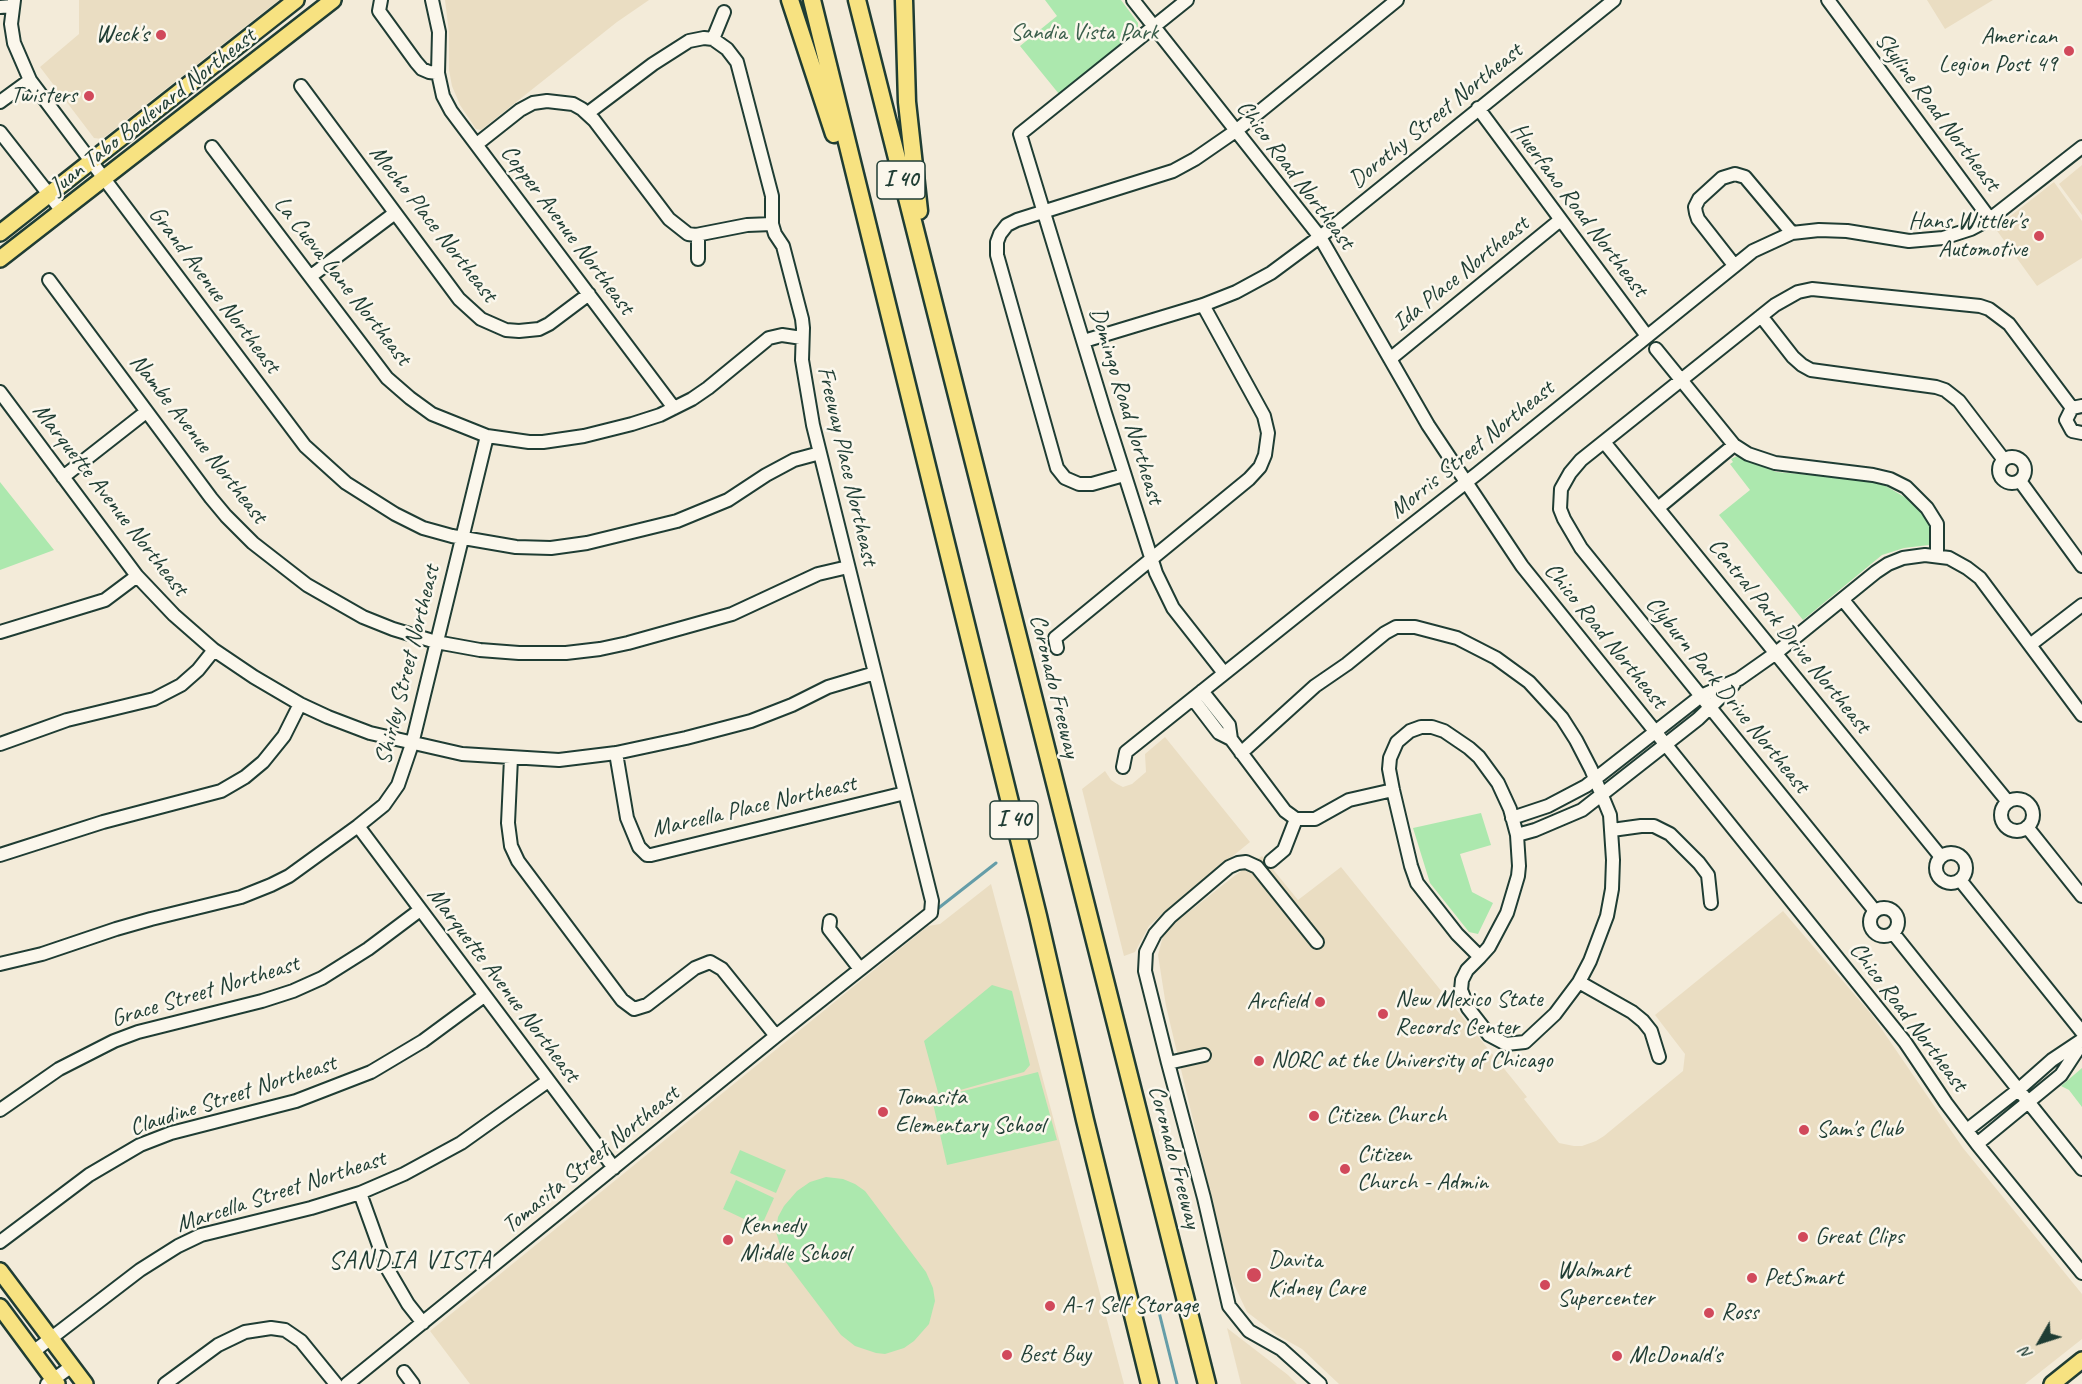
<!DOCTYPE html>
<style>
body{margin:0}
#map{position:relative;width:2082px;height:1384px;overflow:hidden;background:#f3ebd9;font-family:Caveat,sans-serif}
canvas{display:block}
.north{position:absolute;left:2010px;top:1312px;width:60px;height:60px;-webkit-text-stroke:4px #fbf7ec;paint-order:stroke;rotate:231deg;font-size:16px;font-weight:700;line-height:24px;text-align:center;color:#1f3d34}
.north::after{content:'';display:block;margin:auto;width:21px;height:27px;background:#1f3d34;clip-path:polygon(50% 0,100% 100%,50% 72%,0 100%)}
</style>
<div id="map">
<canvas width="2082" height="1384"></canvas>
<div class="north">N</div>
</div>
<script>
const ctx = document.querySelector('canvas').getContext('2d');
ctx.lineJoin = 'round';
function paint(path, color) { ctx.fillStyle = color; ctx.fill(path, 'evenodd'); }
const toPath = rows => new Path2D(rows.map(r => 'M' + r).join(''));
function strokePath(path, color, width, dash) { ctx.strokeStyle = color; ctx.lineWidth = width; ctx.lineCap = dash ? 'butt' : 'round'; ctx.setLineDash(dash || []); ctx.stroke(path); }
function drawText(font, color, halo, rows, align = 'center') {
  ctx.font = font + ' Caveat,sans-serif'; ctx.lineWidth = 5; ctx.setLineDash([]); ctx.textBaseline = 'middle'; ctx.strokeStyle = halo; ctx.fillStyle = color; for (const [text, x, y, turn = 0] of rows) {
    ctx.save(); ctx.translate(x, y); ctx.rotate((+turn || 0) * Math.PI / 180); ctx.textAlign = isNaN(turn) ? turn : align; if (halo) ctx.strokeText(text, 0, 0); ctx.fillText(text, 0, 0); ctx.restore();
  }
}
paint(toPath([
 [79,0,279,0,102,139,94,138,40,67,79,34],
 [445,0,649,0,617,22,481,130,476,129,460,105,452,86,449,70,449,33],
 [1927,0,1993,0,1945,29],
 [2082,165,2082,215,2059,184],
 [2054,182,2082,221,2082,258,2037,286,1995,228],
 [1165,737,1250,842,1163,913,1149,926,1135,952,1124,956,1082,789,1105,771,1111,780,1117,784,1123,787,1132,784,1146,772,1145,754],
 [1262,856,1298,900,1341,867,1527,1097,1524,1099,1559,1143,1574,1146,1582,1146,1596,1141,1604,1136,1683,1071,1685,1054,1655,1015,1783,911,1872,1015,1963,1148,2082,1294,2082,1339,2025,1384,1339,1384,1302,1349,1277,1335,1247,1312,1230,1276,1166,1006,1158,955,1163,936,1171,926,1233,877],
 [991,884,1124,1384,470,1384,430,1331,928,926,940,924],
 [1227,1328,1288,1375,1297,1384,1241,1384]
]), '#eaddc2');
paint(toPath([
 [1045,0,1121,0,1138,23,1138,30,1059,94,1020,46,1057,16],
 [1739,455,1776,472,1861,479,1886,486,1906,498,1923,514,1932,528,1932,537,1929,545,1904,548,1882,555,1803,620,1719,515,1750,490,1730,464,1733,462,1731,459],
 [0,482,54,550,0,570],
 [1481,813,1491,845,1460,854,1472,892,1493,903,1478,934,1469,932,1430,883,1413,828],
 [992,985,1012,991,1030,1065,1024,1072,939,1096,924,1041],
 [2082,1068,2082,1107,2069,1090,2061,1086],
 [1038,1072,1057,1140,947,1165,932,1099],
 [740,1150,786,1170,776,1193,730,1173],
 [826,1177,843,1179,855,1184,865,1191,926,1272,933,1288,935,1301,929,1324,914,1341,904,1348,885,1354,876,1353,855,1346,841,1335,785,1261,776,1232,778,1217,784,1206,797,1191,810,1182],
 [736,1180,774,1198,761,1227,723,1209]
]), '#ace8ae');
strokePath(toPath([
 [936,910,996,863],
 [1159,1312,1177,1384]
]), '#659da8', 3);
const minor = toPath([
 [14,0,11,24,14,43,30,80,305,446,346,483,395,514,423,528,452,536,516,547,551,548,587,543,677,521,728,500,766,475,794,460,820,453],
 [381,0,379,11,416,62,422,69,429,72,438,73],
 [432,0,439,32,438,73,443,96,451,111,674,408],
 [1133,0,1320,237,1428,425,1522,566,1905,1042,1946,1103,1977,1144,2082,1273],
 [1187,0,1020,134,1105,413,1156,573,1173,608,1224,673],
 [1828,0,1990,219],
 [0,7,13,6],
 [713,39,724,12],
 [301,86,459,299,481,319,506,330,519,331,539,329,549,324,589,294],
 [0,102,30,80],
 [1478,108,1647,336],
 [0,132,62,211],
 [477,144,520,110,533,103,547,101,573,104,582,109,594,120,669,219,688,234,696,235,747,225,772,224],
 [212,147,387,378,410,398,432,414,487,436,529,442,543,442,584,436,632,424,660,415,692,399,708,388,769,338,782,335,802,338],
 [698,259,698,235],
 [1734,265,1698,219,1696,213,1695,207,1699,199,1722,178,1735,174,1745,177,1792,233],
 [311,276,395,213],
 [49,280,211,498,226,516,253,543,307,585,363,617,393,629,436,642,480,650,519,653,566,653,600,649,628,643,732,614,818,574,848,567],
 [1761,316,1793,357,1802,365,1811,370,1936,387,1945,390,1959,401,2004,460],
 [1084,341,1203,305,1236,292,1271,273,1329,230,1614,0],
 [1656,349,1734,445,1748,454,1775,463,1873,475,1890,479,1906,487,1927,508,1937,524,1937,556],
 [1390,359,1559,221],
 [0,392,137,576,174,615,214,650,254,677,300,704,328,717,370,733,462,754,559,760,616,753,686,738,751,721,792,705,828,687,875,673],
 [2082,406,2072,408,2066,420,2072,431,2082,433],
 [1604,442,1941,857],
 '1999 470a13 13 0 1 1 26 0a13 13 0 1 1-26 0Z',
 [1124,475,1092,484,1079,484,1065,478,1057,468,997,255,997,242,1000,234,1007,225,1017,220,1173,171,1195,159,1237,130,1397,0],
 [63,477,146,412],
 [2020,481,2082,566],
 [1658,508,1734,445],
 [1843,600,2008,802],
 [0,632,105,600,137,576],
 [2030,645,2082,605],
 [1057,648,1055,638,1249,479,1260,467,1265,455,1268,433,1264,416,1203,305],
 [1202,691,1229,725,1231,739],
 [1193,699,1219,733,1231,739,1285,811,1296,819,1315,819,1349,800,1393,790],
 [0,744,67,720,154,699,181,685,198,670,214,650],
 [616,753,627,818,639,847,647,855,651,855,905,793],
 [1241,753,1315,686,1347,664,1385,633,1396,627,1415,627,1457,638,1496,658,1529,682,1562,718,1576,740,1591,769,1610,815,1613,860,1612,889,1607,916,1590,961,1579,982,1555,1014,1525,1042,1506,1044,1489,1035,1468,1008,1461,990,1462,980,1467,970,1480,957,1489,947,1507,913,1518,876,1519,866,1517,835,1510,809,1498,783,1479,757,1469,748,1444,731,1432,727,1421,727,1410,731,1397,742,1390,758,1389,769,1393,790,1411,866,1417,883,1457,934,1480,957],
 [511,758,508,823,511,846,518,861,622,1000,634,1009,647,1005,695,968,710,962,722,969,776,1036],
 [1123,767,1126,752,1345,577,1478,473,1753,251,1792,233,1819,230,1847,231,1909,241,1943,238,1971,229,1990,219,2082,147],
 '2001 815a16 16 0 1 1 32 0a16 16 0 1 1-32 0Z',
 [1512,818,1548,806,1586,786,1701,696,1739,679,1776,653,1876,572,1888,564,1903,558,1925,555,1949,558,1967,568,1980,578,2082,715],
 [358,826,614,1168],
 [2027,827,2082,896],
 [1612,830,1641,826,1654,826,1670,834,1699,863,1708,875,1711,903],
 [1517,835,1535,830,1582,810,1698,719,1734,684],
 '1936 868a15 15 0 1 1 30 0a15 15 0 1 1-30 0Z',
 [0,855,103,822,221,791,245,777,263,762,284,736,300,704],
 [1271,861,1284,850,1296,819],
 [1960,880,2082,1032],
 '1870 922a14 14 0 1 1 28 0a14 14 0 1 1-28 0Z',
 [1875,911,1581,548,1564,519,1560,509,1561,489,1570,473,1581,460,1775,305,1798,292,1812,289,1980,306,1989,309,2009,324,2072,408],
 [830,921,829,929,860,969],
 [1893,933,2082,1169],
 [0,964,42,954,116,929,151,919,241,897,271,885,289,876,358,826,384,805,398,785,412,744,487,436],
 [1579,982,1632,1012,1643,1021,1651,1031,1659,1057],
 [1204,1055,1168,1063,1204,1198,1229,1306,1249,1331,1281,1349,1320,1384],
 [1168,1063,1145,971,1146,952,1155,934,1170,917,1229,867,1238,863,1246,862,1257,867,1317,942],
 [0,1110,59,1069,114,1041,138,1032,262,1001,293,991,322,978,368,949,420,910],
 [1967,1130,2018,1090,2052,1060,2082,1040],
 [1977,1144,2061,1075,2082,1043],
 [360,1193,387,1268,408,1304,423,1323],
 [0,1242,89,1175,140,1145,171,1133,296,1101,371,1072,423,1041,484,996],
 [33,1352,140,1270,178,1246,201,1235,311,1208,360,1193,404,1174,461,1143,548,1081],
 [404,1372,413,1384],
 [47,1384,72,1366],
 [165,1384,218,1345,245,1332,271,1328,285,1330,301,1341,336,1384],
 [347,1384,776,1036,931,913,932,901,813,425,802,360,803,328,802,319,783,246,775,234,772,224,772,196,737,62,727,49,713,39,704,38,689,41,653,64,588,113]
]);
const major = toPath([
 [0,233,296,0],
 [0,259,333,0],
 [0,1271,85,1384],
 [0,1307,57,1384],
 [2052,1384,2082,1360]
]);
const highway = toPath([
 [790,0,834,134],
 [812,0,1038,916,1085,1120,1150,1384],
 [857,0,1207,1384],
 [904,0,907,102,919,211]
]);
strokePath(minor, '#1f3d34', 16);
strokePath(major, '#1f3d34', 20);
strokePath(highway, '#1f3d34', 21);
strokePath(minor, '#fbf7ec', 12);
strokePath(major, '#f7e281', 15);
strokePath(highway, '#f7e281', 16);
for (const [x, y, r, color] of [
 [161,35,6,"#d1495b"],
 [2069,51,6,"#d1495b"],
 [89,96,6,"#d1495b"],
 [2039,236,6,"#d1495b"],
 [1320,1002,6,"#d1495b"],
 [1383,1014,6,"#d1495b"],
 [1259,1061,6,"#d1495b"],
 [883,1112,6,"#d1495b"],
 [1314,1116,6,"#d1495b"],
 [1804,1130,6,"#d1495b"],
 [1345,1169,6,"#d1495b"],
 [1803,1237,6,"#d1495b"],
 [728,1240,6,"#d1495b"],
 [1254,1275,8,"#d1495b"],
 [1752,1278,6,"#d1495b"],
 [1545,1285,6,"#d1495b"],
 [1050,1306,6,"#d1495b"],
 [1709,1313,6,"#d1495b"],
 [1007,1355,6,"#d1495b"],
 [1617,1356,6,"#d1495b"]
]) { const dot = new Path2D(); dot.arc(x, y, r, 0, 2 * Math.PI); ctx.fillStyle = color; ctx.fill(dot); strokePath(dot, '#fbf7ec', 2); }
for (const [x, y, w] of [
 [901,180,48],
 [1014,820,48]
]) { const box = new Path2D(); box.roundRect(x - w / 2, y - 19, w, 38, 4.5); ctx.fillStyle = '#fbf7ec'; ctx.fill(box); strokePath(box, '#1f3d34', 1.5); }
drawText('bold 22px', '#1f3d34', null, [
 ["I 40",901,180],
 ["I 40",1014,820]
]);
drawText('24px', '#3b5f4c', '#fbf7ec', [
 ["Sandia Vista Park",1084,33]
]);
drawText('24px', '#1f3d34', '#fbf7ec', [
 ["Weck's",149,35,"right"],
 ["American",2057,37,"right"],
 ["Legion Post 49",2057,65,"right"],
 ["Twisters",77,96,"right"],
 ["Hans Wittler's",2027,222,"right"],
 ["Automotive",2027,250,"right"],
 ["New Mexico State",1395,1000],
 ["Records Center",1395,1028],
 ["Arcfield",1308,1002,"right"],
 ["NORC at the University of Chicago",1271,1061],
 ["Tomasita",895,1098],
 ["Elementary School",895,1126],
 ["Citizen Church",1326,1116],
 ["Sam's Club",1816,1130],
 ["Citizen",1357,1155],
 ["Church - Admin",1357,1183],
 ["Kennedy",740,1226],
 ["Middle School",740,1254],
 ["Great Clips",1815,1237],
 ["Davita",1268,1261],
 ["Kidney Care",1268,1289],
 ["Walmart",1557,1271],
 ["Supercenter",1557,1299],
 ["PetSmart",1764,1278],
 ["A-1 Self Storage",1062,1306],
 ["Ross",1721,1313],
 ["Best Buy",1019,1355],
 ["McDonald's",1629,1356]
], 'left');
drawText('24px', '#1f3d34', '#fbf7ec', [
 ["Juan Tabo Boulevard Northeast",153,112,-38],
 ["Skyline Road Northeast",1937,112,53],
 ["Dorothy Street Northeast",1436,116,-39],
 ["Chico Road Northeast",1295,175,53],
 ["Huerfano Road Northeast",1579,210,53],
 ["Mocho Place Northeast",433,224,52],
 ["Copper Avenue Northeast",567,230,53],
 ["Ida Place Northeast",1461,274,-39],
 ["La Cueva Lane Northeast",342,281,52],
 ["Grand Avenue Northeast",214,290,53],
 ["Domingo Road Northeast",1126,406,73],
 ["Nambe Avenue Northeast",198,439,52],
 ["Morris Street Northeast",1472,450,-39],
 ["Freeway Place Northeast",847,466,77],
 ["Marquette Avenue Northeast",110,500,52],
 ["Chico Road Northeast",1605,636,51],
 ["Central Park Drive Northeast",1789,636,51],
 ["Shirley Street Northeast",408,665,-76],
 ["Coronado Freeway",1054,686,76],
 ["Clyburn Park Drive Northeast",1727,695,51],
 ["Marcella Place Northeast",754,807,-13],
 ["Marquette Avenue Northeast",503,985,53],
 ["Grace Street Northeast",205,992,-17],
 ["Chico Road Northeast",1908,1017,53],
 ["Claudine Street Northeast",233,1096,-18],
 ["Coronado Freeway",1174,1157,75],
 ["Tomasita Street Northeast",591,1160,-39],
 ["Marcella Street Northeast",281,1192,-18]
]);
ctx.letterSpacing = '1.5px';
drawText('26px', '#1f3d34', '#fbf7ec', [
 ["SANDIA VISTA",410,1261]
]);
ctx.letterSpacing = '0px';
</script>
